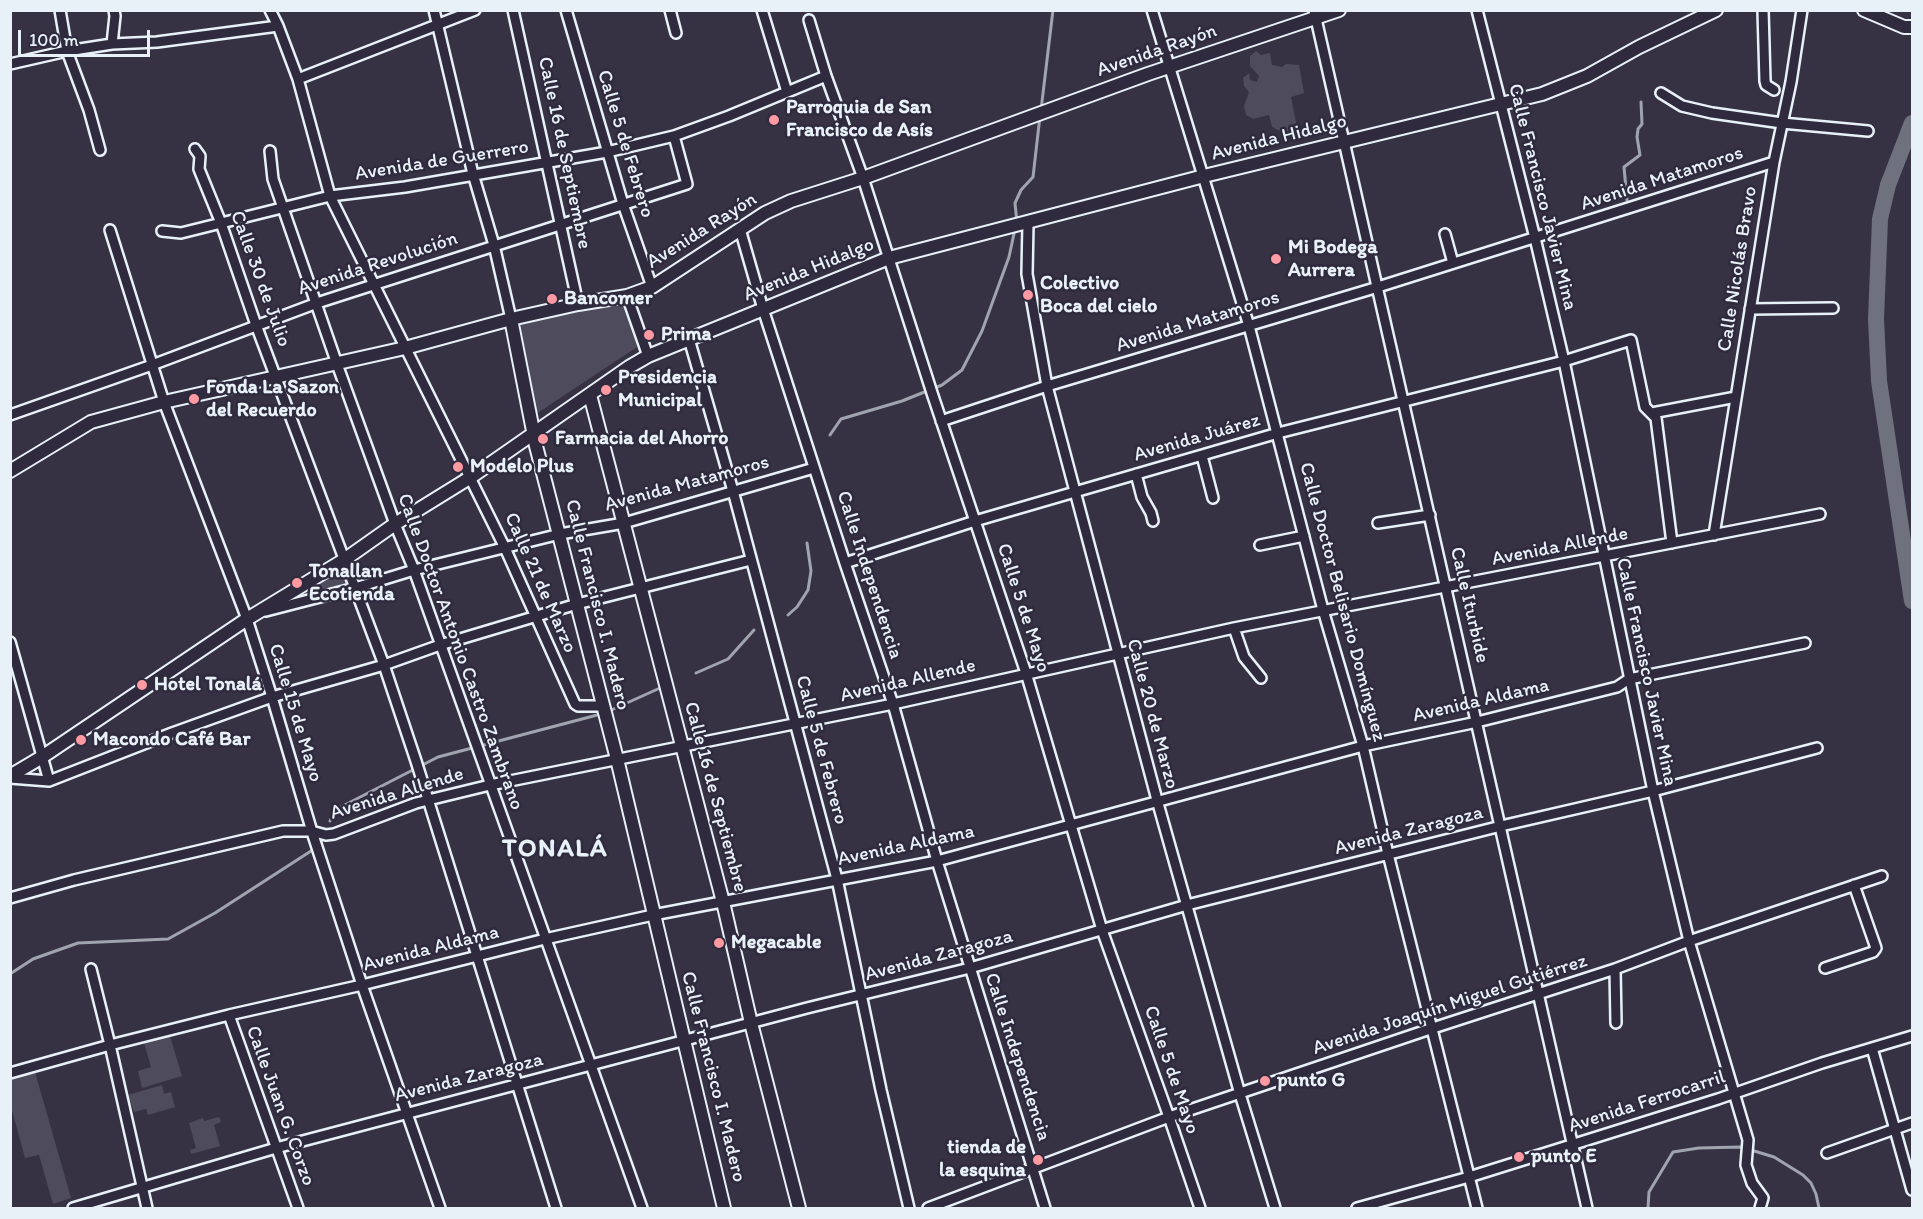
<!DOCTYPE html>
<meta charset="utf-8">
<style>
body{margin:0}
#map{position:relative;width:1923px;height:1219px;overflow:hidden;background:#363244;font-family:Itim,sans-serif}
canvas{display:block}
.frame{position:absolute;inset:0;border:12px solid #e8f1f8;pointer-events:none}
.scale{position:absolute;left:18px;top:30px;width:132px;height:27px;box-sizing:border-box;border:3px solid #e8f1f8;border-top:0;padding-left:8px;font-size:18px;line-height:21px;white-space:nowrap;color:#e8f1f8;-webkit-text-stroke:4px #2f2a3d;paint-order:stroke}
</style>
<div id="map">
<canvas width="1923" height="1219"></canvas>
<div class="frame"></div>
<div class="scale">100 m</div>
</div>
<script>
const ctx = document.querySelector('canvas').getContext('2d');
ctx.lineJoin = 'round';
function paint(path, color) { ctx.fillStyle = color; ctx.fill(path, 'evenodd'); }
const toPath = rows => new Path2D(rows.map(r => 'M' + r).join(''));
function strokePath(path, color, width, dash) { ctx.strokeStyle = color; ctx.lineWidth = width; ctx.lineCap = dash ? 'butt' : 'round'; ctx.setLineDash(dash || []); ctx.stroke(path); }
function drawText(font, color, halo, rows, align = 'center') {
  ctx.font = font + ' Itim,sans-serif'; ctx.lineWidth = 5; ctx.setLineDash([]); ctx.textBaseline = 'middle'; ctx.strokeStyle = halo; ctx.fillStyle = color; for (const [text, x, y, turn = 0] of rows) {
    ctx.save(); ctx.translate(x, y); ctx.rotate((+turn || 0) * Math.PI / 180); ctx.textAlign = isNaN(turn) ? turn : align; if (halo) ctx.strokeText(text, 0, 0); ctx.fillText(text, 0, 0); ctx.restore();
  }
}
paint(toPath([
 [1256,51,1261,55,1270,53,1272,65,1282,67,1286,64,1299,65,1304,93,1291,97,1297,127,1288,135,1272,127,1269,115,1253,119,1246,115,1244,106,1249,92,1244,86,1243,78,1249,73,1250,80,1257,82,1259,76,1250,66,1250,56],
 [621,300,637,347,536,414,520,322],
 [340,565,347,583,306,594,303,590],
 [170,1036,182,1076,142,1088,138,1071,151,1067,144,1043],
 [35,1072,71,1198,53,1204,39,1155,25,1158,11,1107,11,1079],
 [162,1085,164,1094,171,1092,175,1107,148,1115,146,1109,134,1112,128,1095],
 [219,1117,221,1122,214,1125,220,1146,191,1154,190,1150,196,1148,189,1123,203,1118,204,1121]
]), '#4d4b5c');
strokePath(toPath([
 [1041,110,1053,10],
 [1627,200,1624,167,1640,155,1637,137,1638,129,1642,124,1641,102],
 [1017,223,1015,203,1021,190,1033,177,1040,116],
 [830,435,841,419,902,401,942,385,962,370,982,331,1009,257,1015,229],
 [788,615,797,607,808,590,811,571,807,543],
 [696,673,728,659,754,630],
 [607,712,660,688],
 [330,821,335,810,438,757,601,714],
 [10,974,33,959,78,943,168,939,215,913,311,851],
 [1648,1208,1649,1192,1673,1152,1699,1148,1741,1147,1774,1157,1803,1175,1811,1183,1816,1194,1819,1208]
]), '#a0a4af', 3);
strokePath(toPath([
 [1912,123,1888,185,1880,219,1876,319,1879,381,1912,601]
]), '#70717f', 16);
const minor = toPath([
 [60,10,67,51,89,110,100,150],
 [270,10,278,26,298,79,330,196,505,548,575,704,578,706,602,706],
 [434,10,473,174,494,245,511,319],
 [513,10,578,304],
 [566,10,623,204,652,287],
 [670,10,676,33],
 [762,10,787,92],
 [1152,10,1249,326,1323,610,1363,746,1388,854,1477,1208],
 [1314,10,1587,1208],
 [1477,10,1535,238,1564,361,1653,791,1689,941,1748,1140,1746,1165,1752,1183,1763,1198,1760,1208],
 [1763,10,1765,81,1766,85,1774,90],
 [809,20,826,76,863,178,933,396,1026,673,1102,930,1169,1117,1200,1208],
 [112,44,115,16,114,10],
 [10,64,67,51,112,44,157,42,278,26],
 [298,79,475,10],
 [1661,93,1682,106,1712,113,1782,123,1868,131],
 [195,149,200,156,199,169,221,223,256,325,384,665,416,761,556,1208],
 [270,151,273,179,337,364,395,524,414,570,642,1208],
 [1028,223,1027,274,1047,386,1157,800,1240,1094,1275,1208],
 [740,229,763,309,845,563,893,704,937,861,1045,1208],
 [110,230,164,402,247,619,272,697,313,835,362,985,440,1208],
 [162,231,181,233,330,196,405,187,607,152,674,136,729,116,826,76],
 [1445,234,1453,263],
 [627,296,648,356],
 [1750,309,1833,308],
 [689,339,733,491,837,879,881,1090,909,1208],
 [1652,413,1736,397],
 [10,415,152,365,317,303,687,184,674,136],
 [941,421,1047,386,1378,287,1774,162],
 [1202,456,1213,498],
 [1136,474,1142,497,1151,513,1153,521],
 [1378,523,1430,515],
 [1714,535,1774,162,1791,82,1802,10],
 [1260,545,1304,536],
 [845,563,975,521,1278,433,1564,361,1631,340,1645,407,1656,418,1672,543],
 [266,611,355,588,414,570,560,534,624,523,814,468],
 [1234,628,1244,657,1261,678],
 [10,642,49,781],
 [10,778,49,781,172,733,272,697,384,665,440,645,577,604,751,560],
 [10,898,74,880,283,831,311,831,326,835,334,834,416,803,490,785,893,704,1234,628,1820,514],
 [1825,968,1873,952,1876,948,1854,885],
 [91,969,110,1045,147,1208],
 [1615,969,1616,1023],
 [229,1015,298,1208],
 [1872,1048,1912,1190],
 [10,1073,110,1045,229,1015,362,985,545,939,653,915,937,861,1363,746,1477,722,1617,687,1629,679,1805,643],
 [1827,1153,1912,1123],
 [73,1208,276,1148,807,1008,970,968,1187,905,1501,826,1653,791,1817,748],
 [928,1208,1169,1117,1433,1028,1615,969,1689,941,1882,876],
 [1357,1208,1469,1177,1718,1099,1822,1063,1912,1036]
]);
const major = toPath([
 [1864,10,1904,27,1912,27],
 [511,319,536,446,617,759,724,1208],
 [590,395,723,902,751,1023,799,1208],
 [10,471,91,422,164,402,405,348,511,319,578,304,627,296,652,287,765,213,791,201,863,178,1148,74,1339,10],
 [10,776,42,757,247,619,344,560,395,524,471,477,629,367,648,356,889,258,1204,176,1542,94,1587,76,1639,47,1716,10]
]);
strokePath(minor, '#e8f1f8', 14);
strokePath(major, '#e8f1f8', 16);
strokePath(minor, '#2f2a3d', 9);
strokePath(major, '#2f2a3d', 12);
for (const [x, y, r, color] of [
 [774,120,6,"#ff9aa2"],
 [1276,259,6,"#ff9aa2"],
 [1028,295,6,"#ff9aa2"],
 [552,299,6,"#ff9aa2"],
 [649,335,6,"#ff9aa2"],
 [606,390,6,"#ff9aa2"],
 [194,399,6,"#ff9aa2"],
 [543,439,6,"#ff9aa2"],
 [458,467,6,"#ff9aa2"],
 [297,583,6,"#ff9aa2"],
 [142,685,6,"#ff9aa2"],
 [81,740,6,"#ff9aa2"],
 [719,943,6,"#ff9aa2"],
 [1265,1081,6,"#ff9aa2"],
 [1519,1157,6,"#ff9aa2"],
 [1038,1160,6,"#ff9aa2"]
]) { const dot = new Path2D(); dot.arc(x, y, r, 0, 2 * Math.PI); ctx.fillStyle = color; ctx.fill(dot); strokePath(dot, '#2f2a3d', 2); }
drawText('20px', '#e8f1f8', '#2f2a3d', [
 ["Avenida Rayón",1157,51,-19],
 ["Avenida Hidalgo",1279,138,-14],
 ["Calle 5 de Febrero",625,144,73],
 ["Calle 16 de Septiembre",564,153,78],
 ["Avenida de Guerrero",442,161,-9],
 ["Avenida Matamoros",1662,179,-18],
 ["Calle Francisco Javier Mina",1542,197,76],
 ["Avenida Rayón",702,231,-32],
 ["Avenida Revolución",378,264,-18],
 ["Calle Nicolás Bravo",1738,269,-81],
 ["Avenida Hidalgo",809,270,-22],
 ["Calle 30 de Julio",260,279,70],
 ["Avenida Matamoros",1198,322,-17],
 ["Avenida Juárez",1197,438,-16],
 ["Avenida Matamoros",687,484,-15],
 ["Avenida Allende",1560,547,-11],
 ["Calle Independencia",869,575,72],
 ["Calle 21 de Marzo",540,583,66],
 ["Calle Doctor Belisario Domínguez",1342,602,75],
 ["Calle Francisco I. Madero",597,605,76],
 ["Calle Iturbide",1469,605,77],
 ["Calle 5 de Mayo",1023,608,72],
 ["Calle Doctor Antonio Castro Zambrano",460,652,70],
 ["Calle Francisco Javier Mina",1646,672,78],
 ["Avenida Allende",908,681,-13],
 ["Avenida Aldama",1481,701,-13],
 ["Calle 15 de Mayo",295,713,73],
 ["Calle 20 de Marzo",1152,714,75],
 ["Calle 5 de Febrero",821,750,75],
 ["Avenida Allende",397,794,-17],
 ["Calle 16 de Septiembre",715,797,75],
 ["Avenida Zaragoza",1409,831,-14],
 ["Avenida Aldama",906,846,-12],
 ["Avenida Aldama",431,949,-14],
 ["Avenida Zaragoza",939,956,-15],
 ["Avenida Joaquín Miguel Gutiérrez",1450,1005,-18],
 ["Calle Independencia",1017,1057,72],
 ["Calle 5 de Mayo",1171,1070,71],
 ["Calle Francisco I. Madero",713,1077,76],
 ["Avenida Zaragoza",469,1078,-14],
 ["Avenida Ferrocarril",1647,1102,-18],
 ["Calle Juan G. Corzo",280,1106,70]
]);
drawText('bold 20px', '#e8f1f8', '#2f2a3d', [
 ["Parroquia de San",786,108],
 ["Francisco de Asís",786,131],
 ["Mi Bodega",1288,248],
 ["Aurrera",1288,271],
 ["Colectivo",1040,284],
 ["Boca del cielo",1040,307],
 ["Bancomer",564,299],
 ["Prima",661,335],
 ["Presidencia",618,378],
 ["Municipal",618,401],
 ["Fonda La Sazon",206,388],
 ["del Recuerdo",206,411],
 ["Farmacia del Ahorro",555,439],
 ["Modelo Plus",470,467],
 ["Tonallan",309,572],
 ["Ecotienda",309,595],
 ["Hotel Tonalá",154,685],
 ["Macondo Café Bar",93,740],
 ["Megacable",731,943],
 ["punto G",1277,1081],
 ["tienda de",1026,1148,"right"],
 ["la esquina",1026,1171,"right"],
 ["punto E",1531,1157]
], 'left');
ctx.letterSpacing = '1.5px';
drawText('bold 26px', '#e8f1f8', '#2f2a3d', [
 ["TONALÁ",555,849]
]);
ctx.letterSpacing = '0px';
</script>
